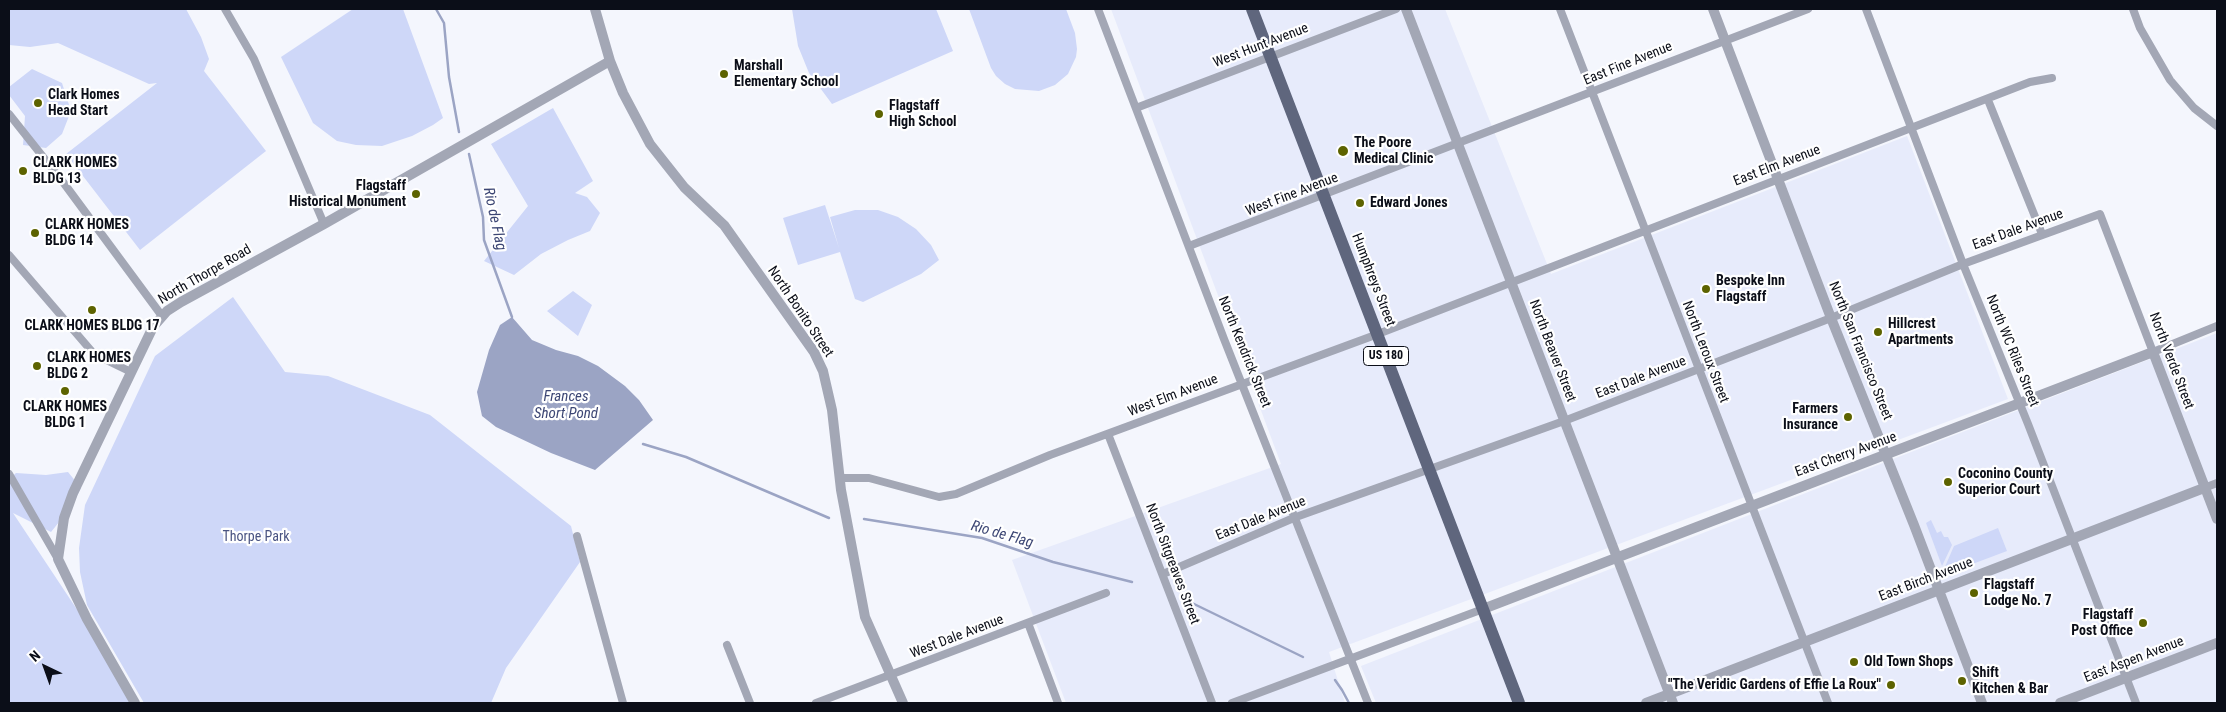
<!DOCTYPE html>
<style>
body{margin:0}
#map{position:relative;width:2226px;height:712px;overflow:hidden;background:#f4f6fd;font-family:"Roboto Condensed",sans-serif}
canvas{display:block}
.frame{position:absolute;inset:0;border:10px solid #0b0e18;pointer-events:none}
.north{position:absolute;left:20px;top:642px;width:50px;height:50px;-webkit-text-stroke:4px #fff;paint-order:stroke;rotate:318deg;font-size:14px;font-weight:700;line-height:20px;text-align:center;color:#0b0e18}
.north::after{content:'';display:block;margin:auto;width:18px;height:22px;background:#0b0e18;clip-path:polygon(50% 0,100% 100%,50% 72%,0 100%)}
</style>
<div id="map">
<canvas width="2226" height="712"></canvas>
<div class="frame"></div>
<div class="north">N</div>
</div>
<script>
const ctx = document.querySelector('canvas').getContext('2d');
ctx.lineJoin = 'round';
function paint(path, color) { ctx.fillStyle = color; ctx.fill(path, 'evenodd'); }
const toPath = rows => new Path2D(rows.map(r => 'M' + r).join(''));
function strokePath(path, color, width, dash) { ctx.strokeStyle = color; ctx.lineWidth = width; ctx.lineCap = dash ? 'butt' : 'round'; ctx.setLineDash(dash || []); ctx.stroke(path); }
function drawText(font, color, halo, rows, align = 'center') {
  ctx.font = font + ' "Roboto Condensed",sans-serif'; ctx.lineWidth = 4.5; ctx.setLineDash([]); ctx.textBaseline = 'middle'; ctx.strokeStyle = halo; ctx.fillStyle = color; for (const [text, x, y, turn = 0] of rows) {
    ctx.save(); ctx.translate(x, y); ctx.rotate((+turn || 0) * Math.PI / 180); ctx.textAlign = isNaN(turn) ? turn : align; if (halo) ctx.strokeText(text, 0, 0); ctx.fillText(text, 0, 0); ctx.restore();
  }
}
paint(toPath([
 [1111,9,1445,9,1551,274,1907,136,2008,399,1329,652,1345,703,1066,703,1012,560,1281,464],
 [2217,333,2217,703,1376,703,1361,666]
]), '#e7ebfb');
paint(toPath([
 [9,9,186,9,201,37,209,59,204,71,266,151,140,250,66,154,157,83,149,84,58,43,30,47,9,45],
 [353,9,403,9,443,118,433,125,412,136,382,146,356,145,337,141,313,123,281,57],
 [792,9,936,9,953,51,832,104,809,73,798,46],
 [969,9,1066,9,1075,33,1077,49,1076,57,1068,74,1055,85,1039,91,1015,89,1005,84,996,76,991,68],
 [32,69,62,83,71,111,62,134,46,148,23,145,25,116,9,95,9,87],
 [553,108,593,181,575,193,587,197,600,213,590,231,568,240,541,254,514,275,484,261,528,206,491,144],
 [825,205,839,248,830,217,855,210,878,210,898,217,916,229,931,245,939,260,921,274,863,302,855,299,840,252,798,265,783,218],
 [573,291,592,305,578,336,547,311],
 [233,297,285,372,328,376,430,415,571,526,580,562,506,668,491,703,144,703,87,605,80,572,79,548,85,505,155,356],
 [68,472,81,488,72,506,51,532,13,513,139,703,9,703,9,479,16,473,46,475],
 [1931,520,1937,533,1941,531,1944,537,1948,537,1952,545,1942,566,1926,523],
 [1998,528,2007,551,1946,574,1944,569,1954,546]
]), '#ced7f8');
paint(toPath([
 [512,317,532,340,556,350,578,356,598,366,625,386,639,400,653,420,595,470,551,453,496,427,482,416,477,392,489,350,500,325]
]), '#9ba4c4');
strokePath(toPath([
 [436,9,444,23,449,77,459,132],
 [469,154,483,217,484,240,512,317],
 [643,444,686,457,829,518],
 [864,519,982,538,1053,562,1132,582],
 [1192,603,1303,657],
 [1335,680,1342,690,1349,703]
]), '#9ba4c4', 2.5);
strokePath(toPath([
 [225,9,254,59,324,224],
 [1098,9,1224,339,1368,703],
 [1560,9,1828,703],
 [1866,9,1963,264,2028,424,2136,703],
 [2133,9,2140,28,2170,80,2194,108,2217,126],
 [1988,100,2042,234],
 [1136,108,1396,9],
 [9,114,63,182,162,316],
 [1189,246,1808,9],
 [9,255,94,354,131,372],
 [1108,434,1212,703],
 [9,474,58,559],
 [839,478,869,478,939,497,956,494,1050,455,1378,334,2030,82,2052,78],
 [2204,488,2217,483],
 [577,536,623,703],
 [1163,574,1296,517,1564,421,1831,318,1963,264,2100,214,2153,352,2217,326],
 [1028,623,1058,703],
 [727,645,750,703],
 [816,703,1106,593],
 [1232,703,1483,609]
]), '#a3a7b5', 8);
strokePath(toPath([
 [595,9,610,61,623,93,650,144,684,187,724,225,814,352,823,371,832,410,841,490,865,617,903,703],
 [1406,9,1673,703],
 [1713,9,1831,318,1914,525,1982,703],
 [1483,609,2153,352,2217,519],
 [135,703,87,619,58,559,64,518,73,493,153,327,167,311,181,302,324,224,610,61],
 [1646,703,2204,488],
 [2060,703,2217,643]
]), '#a3a7b5', 10);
strokePath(toPath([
 [1252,9,1519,703]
]), '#5f667d', 12);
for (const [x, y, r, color] of [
 [724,74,5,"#5d6300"],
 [38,103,5,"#5d6300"],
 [879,114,5,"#5d6300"],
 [1343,151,6,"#5d6300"],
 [23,171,5,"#5d6300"],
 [416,194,5,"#5d6300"],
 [1360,203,5,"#5d6300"],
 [35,233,5,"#5d6300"],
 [1706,289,5,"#5d6300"],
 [92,310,5,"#5d6300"],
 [1878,332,5,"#5d6300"],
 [37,366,5,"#5d6300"],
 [65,391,5,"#5d6300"],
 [1848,417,5,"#5d6300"],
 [1948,482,5,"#5d6300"],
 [1974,593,5,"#5d6300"],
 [2143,623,5,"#5d6300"],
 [1854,662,5,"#5d6300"],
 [1962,681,5,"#5d6300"],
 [1891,685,5,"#5d6300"]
]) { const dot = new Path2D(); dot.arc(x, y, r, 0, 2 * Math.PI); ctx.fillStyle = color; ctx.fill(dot); strokePath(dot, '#fff', 2); }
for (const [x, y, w] of [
 [1386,356,45]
]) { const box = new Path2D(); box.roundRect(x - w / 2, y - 9.5, w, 19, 4); ctx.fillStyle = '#fff'; ctx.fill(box); strokePath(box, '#0b0e18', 1); }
drawText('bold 12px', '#0b0e18', null, [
 ["US 180",1386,356]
]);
drawText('14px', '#0b0e18', '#fff', [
 ["West Hunt Avenue",1261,46,-21],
 ["East Fine Avenue",1628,64,-22],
 ["East Elm Avenue",1777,166,-21],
 ["West Fine Avenue",1292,195,-21],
 ["East Dale Avenue",2018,230,-20],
 ["North Thorpe Road",205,275,-30],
 ["Humphreys Street",1373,280,69],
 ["North Bonito Street",800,312,56],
 ["North Beaver Street",1552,351,69],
 ["North San Francisco Street",1860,351,68],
 ["North WC Riles Street",2012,351,68],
 ["North Kendrick Street",1244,352,68],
 ["North Leroux Street",1705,352,69],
 ["North Verde Street",2171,361,69],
 ["East Dale Avenue",1641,378,-21],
 ["West Elm Avenue",1173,396,-21],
 ["East Cherry Avenue",1846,455,-20],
 ["East Dale Avenue",1261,519,-22],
 ["North Sitgreaves Street",1172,564,69],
 ["East Birch Avenue",1926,580,-21],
 ["West Dale Avenue",957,637,-21],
 ["East Aspen Avenue",2134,660,-21]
]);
drawText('bold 14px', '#0b0e18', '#fff', [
 ["Marshall",734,66],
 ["Elementary School",734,82],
 ["Clark Homes",48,95],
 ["Head Start",48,111],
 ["Flagstaff",889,106],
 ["High School",889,122],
 ["The Poore",1354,143],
 ["Medical Clinic",1354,159],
 ["CLARK HOMES",33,163],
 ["BLDG 13",33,179],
 ["Flagstaff",406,186,"right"],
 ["Historical Monument",406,202,"right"],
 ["Edward Jones",1370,203],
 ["CLARK HOMES",45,225],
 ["BLDG 14",45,241],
 ["Bespoke Inn",1716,281],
 ["Flagstaff",1716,297],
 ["Hillcrest",1888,324],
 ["Apartments",1888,340],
 ["CLARK HOMES BLDG 17",92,326,"center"],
 ["CLARK HOMES",47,358],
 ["BLDG 2",47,374],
 ["CLARK HOMES",65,407,"center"],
 ["BLDG 1",65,423,"center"],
 ["Farmers",1838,409,"right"],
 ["Insurance",1838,425,"right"],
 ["Coconino County",1958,474],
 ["Superior Court",1958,490],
 ["Flagstaff",1984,585],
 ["Lodge No. 7",1984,601],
 ["Flagstaff",2133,615,"right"],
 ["Post Office",2133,631,"right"],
 ["Old Town Shops",1864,662],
 ["Shift",1972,673],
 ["Kitchen & Bar",1972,689],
 ["\"The Veridic Gardens of Effie La Roux\"",1881,685,"right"]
], 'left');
drawText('14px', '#495382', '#fff', [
 ["Thorpe Park",256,537]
]);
drawText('italic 15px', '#3c4674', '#fff', [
 ["Rio de Flag",494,219,78],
 ["Frances",566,397],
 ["Short Pond",566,414],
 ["Rio de Flag",1002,535,16]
]);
</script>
